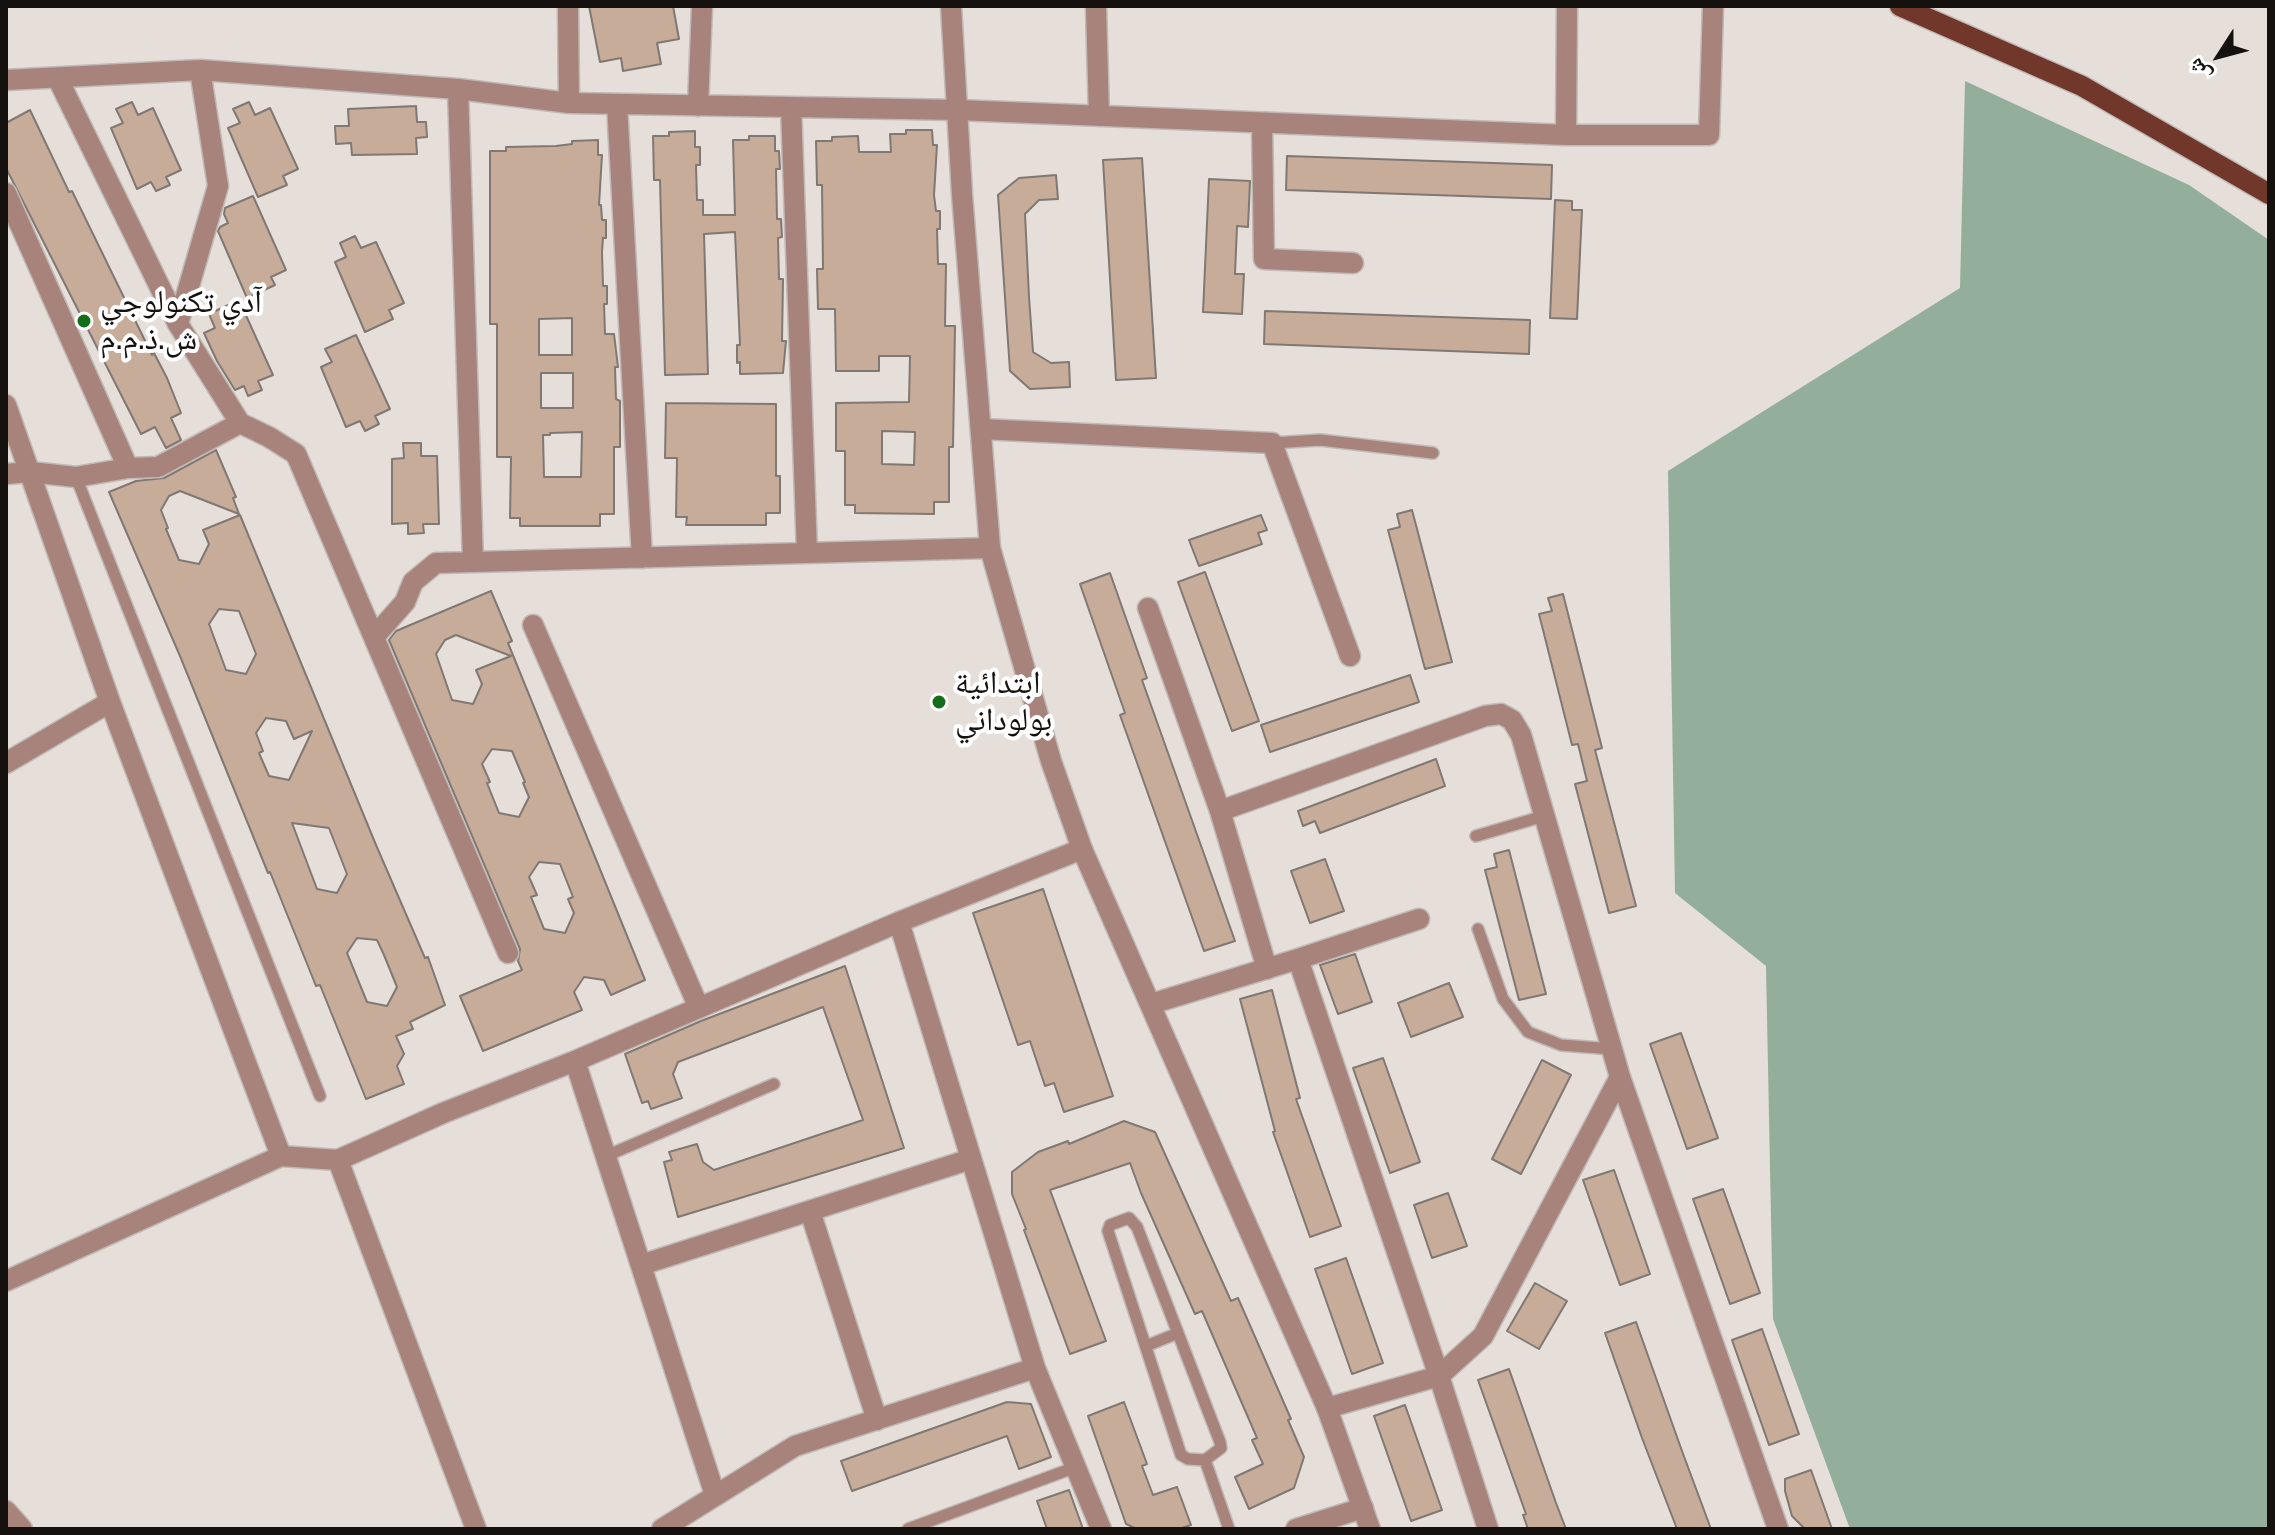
<!DOCTYPE html>
<meta charset="utf-8">
<style>
body{margin:0}
#map{position:relative;width:2275px;height:1535px;overflow:hidden;background:#e6ded9;font-family:"Zilla Slab","Noto Naskh Arabic",serif}
canvas{display:block}
.frame{position:absolute;inset:0;border:8px solid #14110f;pointer-events:none}
.north{position:absolute;left:2179px;top:16px;width:80px;height:80px;-webkit-text-stroke:6px #fff;paint-order:stroke;rotate:234deg;font-size:22px;font-weight:700;line-height:32px;text-align:center;color:#14110f}
.north::after{content:'';display:block;margin:auto;width:28px;height:36px;background:#14110f;clip-path:polygon(50% 0,100% 100%,50% 72%,0 100%)}
</style>
<div id="map">
<canvas width="2275" height="1535"></canvas>
<div class="frame"></div>
<div class="north">ش</div>
</div>
<script>
const ctx = document.querySelector('canvas').getContext('2d');
ctx.lineJoin = 'round';
function paint(path, color) { ctx.fillStyle = color; ctx.fill(path, 'evenodd'); }
const toPath = rows => new Path2D(rows.map(r => 'M' + r).join(''));
function strokePath(path, color, width, dash) { ctx.strokeStyle = color; ctx.lineWidth = width; ctx.lineCap = dash ? 'butt' : 'round'; ctx.setLineDash(dash || []); ctx.stroke(path); }
function drawText(font, color, halo, rows, align = 'center') {
  ctx.font = font + ' "Zilla Slab","Noto Naskh Arabic",serif'; ctx.lineWidth = 8; ctx.setLineDash([]); ctx.textBaseline = 'middle'; ctx.strokeStyle = halo; ctx.fillStyle = color; for (const [text, x, y, turn = 0] of rows) {
    ctx.save(); ctx.translate(x, y); ctx.rotate((+turn || 0) * Math.PI / 180); ctx.textAlign = isNaN(turn) ? turn : align; if (halo) ctx.strokeText(text, 0, 0); ctx.fillText(text, 0, 0); ctx.restore();
  }
}
paint(toPath([
 [1965,81,2189,185,2269,240,2269,1529,1850,1529,1773,1319,1766,966,1675,893,1668,471,1960,288]
]), '#93ae9b');
const building = toPath([
 [589,6,673,6,679,39,657,43,661,64,623,71,621,58,600,62,589,6],
 [132,102,138,115,153,108,181,170,166,177,170,185,156,191,151,182,137,189,111,128,123,123,116,109,132,102],
 [249,102,255,115,270,108,298,169,283,176,287,185,258,197,228,128,240,123,233,109,249,102],
 [416,106,417,122,426,122,427,137,416,138,417,154,352,155,351,143,336,144,335,126,349,126,348,109,416,106],
 [30,110,69,192,72,191,152,355,154,353,167,378,181,413,171,418,181,440,166,448,155,427,141,434,6,168,6,123,30,110],
 [906,130,932,130,933,145,937,145,934,195,936,211,940,211,940,229,937,229,938,264,946,264,945,326,955,326,953,447,949,447,949,502,934,502,934,514,855,513,855,505,845,505,845,451,836,451,836,403,909,402,910,356,879,356,879,371,836,371,835,309,818,309,817,269,823,269,822,185,817,185,816,141,832,141,832,137,858,136,859,152,891,152,890,134,906,134,906,130],
 [882,431,915,432,914,465,882,464,882,431],
 [695,131,695,147,700,147,700,165,696,165,697,200,703,200,703,215,735,215,733,140,749,140,749,136,775,136,775,151,779,151,780,169,776,169,777,219,781,219,782,237,778,238,779,279,783,279,782,341,786,341,783,373,740,374,740,362,737,363,737,345,740,345,735,232,704,234,708,374,665,375,660,180,654,180,653,136,669,136,669,132,695,131],
 [598,140,598,155,602,155,599,205,601,205,602,220,606,220,606,238,603,238,602,252,603,286,607,286,607,304,604,304,605,334,614,334,618,367,615,367,616,399,620,401,620,447,614,447,614,514,600,514,600,526,520,526,520,518,510,518,511,457,497,457,497,324,490,324,490,151,506,151,506,147,556,146,572,144,572,141,598,140],
 [572,318,572,355,539,355,539,319,572,318],
 [541,373,573,373,573,408,541,408,541,373],
 [582,432,581,477,544,477,543,435,550,435,550,433,582,432],
 [1287,156,1552,165,1551,199,1286,190,1287,156],
 [1142,158,1156,378,1116,380,1103,160,1142,158],
 [1056,175,1058,199,1039,200,1025,214,1029,297,1033,352,1051,363,1069,362,1070,387,1030,389,1010,371,998,195,1019,178,1056,175],
 [1209,179,1250,181,1248,227,1237,226,1235,274,1244,274,1242,314,1203,312,1209,179],
 [253,196,286,270,271,277,275,285,247,298,218,231,220,227,228,223,224,214,225,208,253,196],
 [1555,200,1572,201,1572,210,1582,210,1577,319,1550,318,1555,200],
 [355,236,361,248,376,242,404,303,389,310,393,319,365,332,335,262,346,257,340,243,355,236],
 [239,300,273,375,258,381,262,390,248,396,244,386,235,390,217,361,204,333,215,328,209,314,239,300],
 [1265,311,1530,320,1529,354,1264,344,1265,311],
 [356,335,390,409,375,416,379,424,365,431,360,421,346,427,321,367,332,362,325,349,356,335],
 [666,403,776,404,776,476,780,476,780,513,766,513,766,525,686,525,687,517,676,517,677,458,665,458,666,403],
 [403,443,421,443,421,456,437,456,439,524,423,524,424,533,408,534,408,523,392,524,392,459,404,458,403,443],
 [216,450,236,497,233,498,239,514,180,491,169,496,161,510,168,528,166,529,179,560,199,564,209,544,203,530,240,515,376,845,425,958,428,957,445,1005,410,1022,413,1029,396,1036,404,1054,397,1066,404,1084,366,1099,320,985,316,986,270,872,268,873,180,656,109,492,136,481,164,478,216,450],
 [219,609,239,611,256,654,246,674,226,670,209,624,219,609],
 [266,718,286,721,294,739,312,731,289,780,269,776,259,753,263,751,256,733,266,718],
 [292,823,329,828,347,874,337,893,317,889,292,823],
 [357,938,377,940,384,955,397,987,387,1006,367,1002,347,953,357,938],
 [1412,510,1452,662,1425,669,1388,530,1400,527,1397,514,1412,510],
 [1261,515,1267,530,1258,533,1262,544,1199,566,1189,540,1261,515],
 [1205,572,1259,721,1232,731,1178,582,1205,572],
 [1110,573,1147,678,1142,680,1235,941,1204,951,1120,715,1125,713,1080,584,1110,573],
 [491,591,512,641,508,643,645,980,611,995,604,980,584,977,574,992,582,1010,483,1051,460,996,522,970,518,961,520,949,389,640,396,631,491,591],
 [456,635,511,656,476,670,482,684,473,704,452,700,436,654,445,640,456,635],
 [492,749,512,751,525,782,523,783,529,797,519,817,499,813,487,783,490,782,482,764,492,749],
 [539,862,560,864,573,897,568,899,574,913,565,933,544,929,531,897,537,895,529,877,539,862],
 [1563,594,1602,748,1595,750,1636,906,1609,913,1575,784,1587,781,1578,744,1572,745,1539,614,1552,611,1548,598,1563,594],
 [1410,675,1419,702,1270,752,1261,725,1410,675],
 [1436,759,1445,786,1320,833,1315,821,1303,826,1298,811,1436,759],
 [1509,850,1546,994,1519,1000,1485,870,1497,867,1494,854,1509,850],
 [1325,859,1344,911,1310,923,1291,871,1325,859],
 [1043,889,1113,1096,1064,1112,1054,1083,1045,1086,1030,1041,1018,1045,973,913,1043,889],
 [1355,954,1372,1002,1338,1014,1320,965,1355,954],
 [845,966,904,1148,678,1217,664,1162,672,1160,669,1152,697,1144,703,1162,714,1170,863,1120,823,1007,678,1062,673,1074,682,1098,651,1109,648,1101,642,1103,625,1054,701,1021,845,966],
 [1449,983,1463,1017,1411,1037,1398,1003,1449,983],
 [1272,990,1300,1098,1296,1099,1341,1226,1310,1237,1273,1132,1275,1131,1240,999,1272,990],
 [1681,1033,1718,1138,1687,1149,1650,1044,1681,1033],
 [1383,1058,1420,1162,1390,1173,1353,1068,1383,1058],
 [1542,1060,1571,1075,1521,1174,1492,1159,1542,1060],
 [1124,1121,1155,1132,1231,1301,1238,1298,1291,1419,1288,1420,1304,1457,1294,1488,1249,1509,1235,1477,1263,1464,1252,1440,1257,1438,1202,1311,1195,1314,1141,1193,1130,1163,1050,1190,1106,1341,1070,1354,1024,1230,1026,1229,1012,1194,1012,1172,1038,1152,1068,1141,1069,1144,1124,1121],
 [1614,1170,1650,1274,1620,1285,1583,1180,1614,1170],
 [1723,1189,1760,1293,1730,1304,1693,1199,1723,1189],
 [1448,1193,1467,1246,1432,1258,1414,1205,1448,1193],
 [1346,1258,1383,1363,1352,1374,1315,1269,1346,1258],
 [1535,1283,1567,1301,1539,1349,1507,1331,1535,1283],
 [1636,1322,1682,1451,1711,1529,1677,1529,1642,1438,1605,1333,1636,1322],
 [1762,1329,1799,1434,1769,1445,1732,1340,1762,1329],
 [1509,1369,1556,1503,1566,1529,1528,1529,1523,1515,1526,1514,1478,1380,1509,1369],
 [1007,1402,1031,1404,1051,1457,1019,1469,1007,1436,852,1491,841,1461,1007,1402],
 [1124,1402,1147,1464,1142,1466,1153,1495,1177,1487,1191,1525,1179,1529,1137,1529,1126,1524,1088,1416,1124,1402],
 [1405,1405,1442,1510,1411,1521,1374,1416,1405,1405],
 [1811,1470,1832,1529,1805,1529,1792,1516,1785,1491,1785,1479,1811,1470],
 [1069,1490,1083,1529,1047,1529,1037,1501,1069,1490]
]);
paint(building, '#c8ac9a');
strokePath(building, '#7f7873', 2);
const service = toPath([
 [1272,443,1320,440,1433,453],
 [76,477,320,1096],
 [1476,836,1544,816],
 [1478,929,1503,999,1528,1032,1561,1045,1612,1049],
 [606,1156,774,1084],
 [1129,1218,1137,1227,1220,1442,1221,1448,1205,1460,1188,1459,1181,1455,1108,1231,1110,1225,1129,1218],
 [1146,1346,1178,1333],
 [1205,1460,1229,1529],
 [908,1529,1076,1467]
]);
const minor = toPath([
 [568,6,569,103],
 [1096,6,1099,116],
 [6,80,200,70,458,89,569,103,958,110,1566,135,1567,6],
 [458,89,473,562,990,548],
 [617,104,642,558],
 [698,106,702,6],
 [791,107,807,553],
 [1262,123,1264,259,1353,263],
 [1566,135,1709,135,1713,6],
 [6,193,128,468],
 [178,324,218,186,200,70],
 [6,405,110,702,6,763],
 [240,423,269,437,296,454,508,953],
 [981,429,1272,443,1350,656],
 [6,474,30,472,76,477,128,468,158,467,240,423,178,324,58,79],
 [1148,608,1220,811,1267,969],
 [533,625,699,1008],
 [374,637,405,602,413,582,436,563,473,562],
 [110,702,281,1156,338,1160,476,1529],
 [1220,811,1485,716,1501,714,1512,720,1521,735,1620,1077],
 [899,922,1082,849],
 [1298,959,1419,919],
 [1151,1004,1298,959,1439,1376,1483,1336,1620,1077,1778,1529],
 [575,1061,899,922,1035,1368],
 [338,1160,443,1113,575,1061,715,1495],
 [810,1211,877,1420],
 [641,1265,971,1159],
 [6,1281,281,1156],
 [1327,1408,1439,1376,1488,1529],
 [6,1511,22,1529],
 [662,1529,795,1446,1035,1368,1101,1529],
 [1296,1529,1363,1508]
]);
const tertiary = toPath([
 [951,6,962,194,990,548,1051,761,1082,849,1327,1408,1370,1529]
]);
const primary = toPath([
 [1900,6,2082,86,2269,194]
]);
strokePath(service, '#c0b9b5', 14);
strokePath(minor, '#c0b9b5', 23);
strokePath(tertiary, '#c0b9b5', 23);
strokePath(primary, '#c0b9b5', 23);
strokePath(service, '#a7837c', 11);
strokePath(minor, '#a7837c', 20);
strokePath(tertiary, '#a7837c', 20);
strokePath(primary, '#72372b', 20);
for (const [x, y, r, color] of [
 [84,321,8,"#146d18"],
 [939,702,8,"#146d18"]
]) { const dot = new Path2D(); dot.arc(x, y, r, 0, 2 * Math.PI); ctx.fillStyle = color; ctx.fill(dot); strokePath(dot, '#fff', 3); }
drawText('32px', '#14110f', '#fff', [
 ["آدي تكنولوجي",100,303],
 ["ش.ذ.م.م",100,340],
 ["ابتدائية",955,684],
 ["بولوداني",955,721]
], 'left');
</script>
